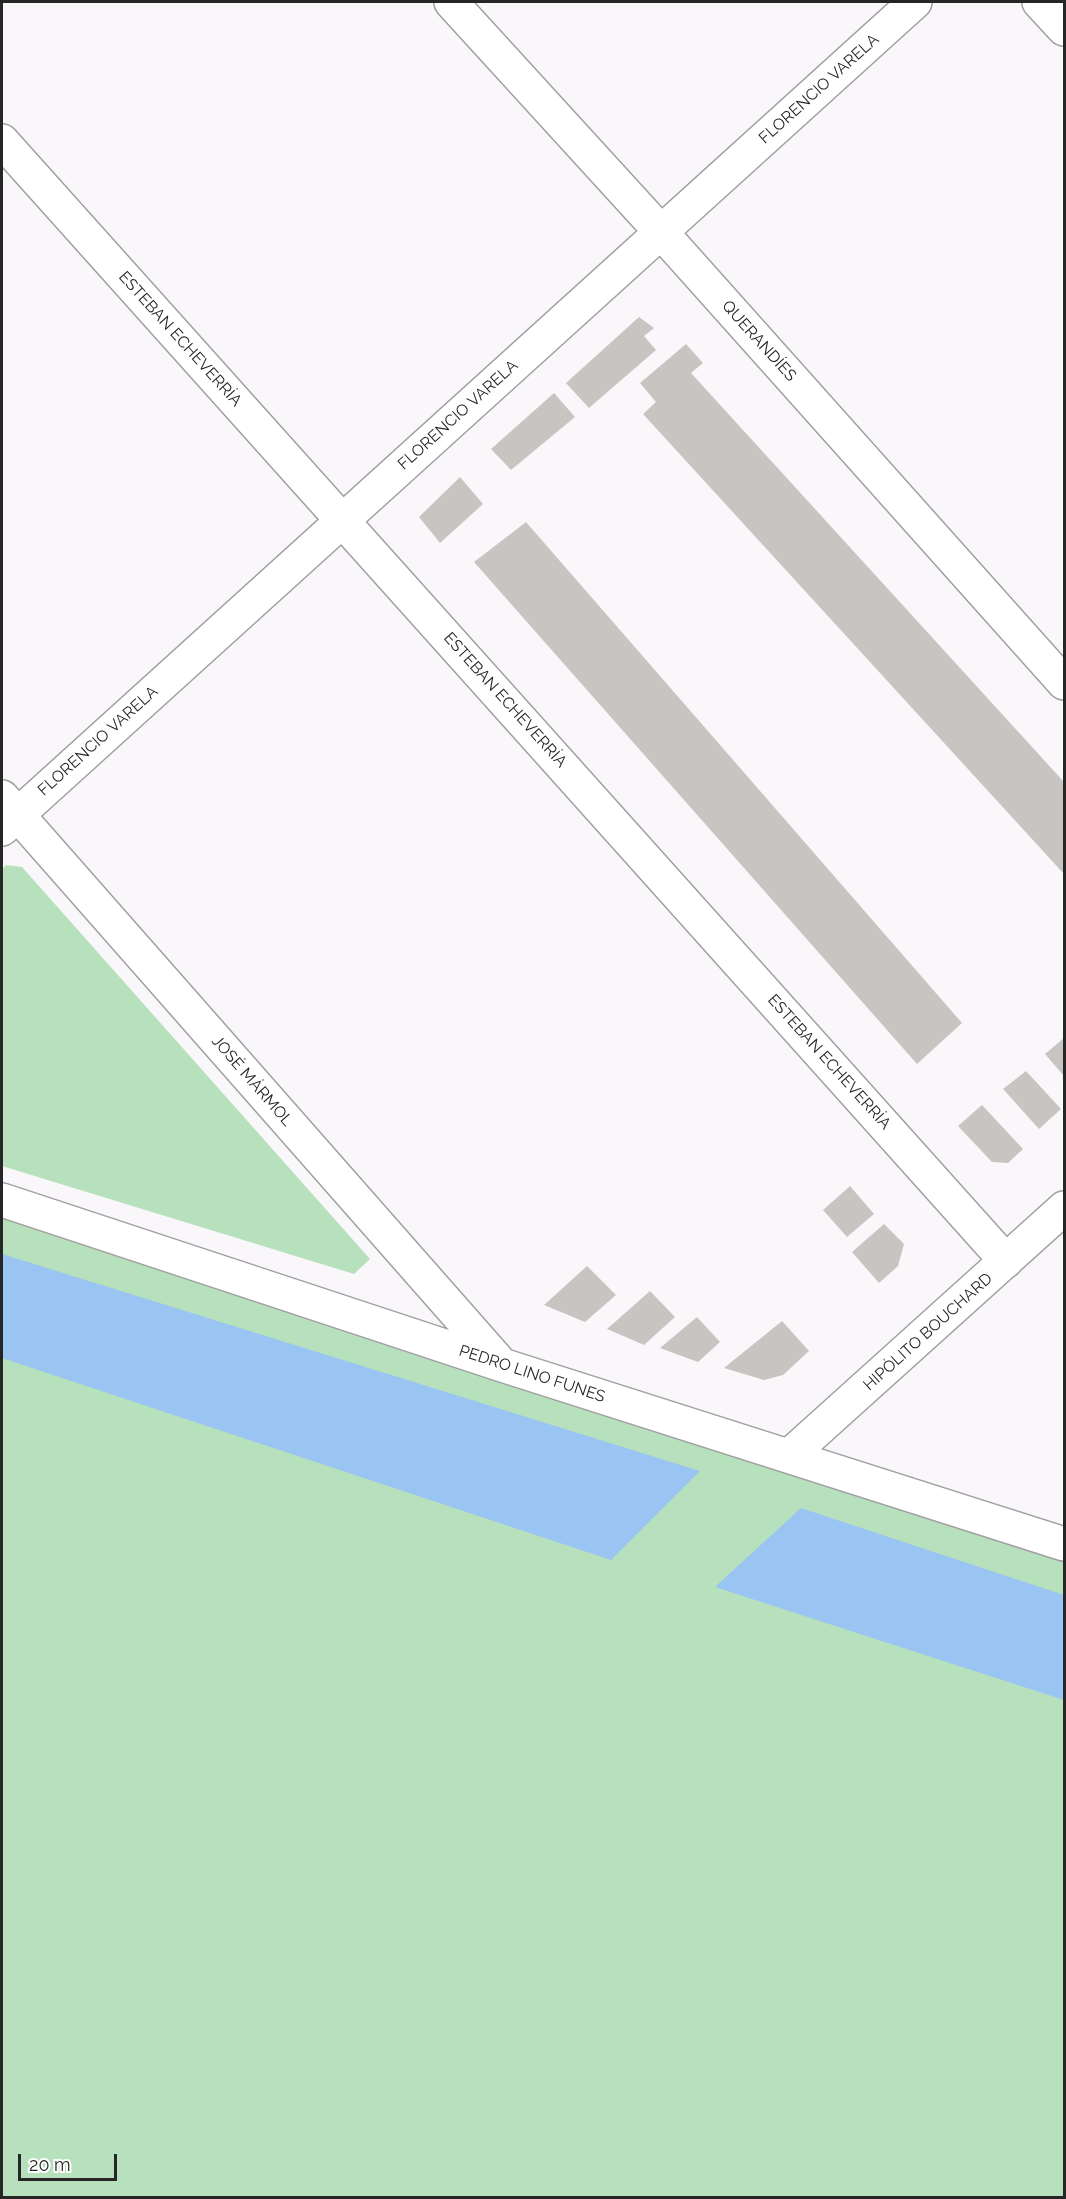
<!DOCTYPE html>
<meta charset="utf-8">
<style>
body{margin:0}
#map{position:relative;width:1066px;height:2199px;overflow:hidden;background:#f9f7fa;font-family:Raleway,sans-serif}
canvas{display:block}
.frame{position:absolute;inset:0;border:3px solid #272627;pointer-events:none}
.scale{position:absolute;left:18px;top:2154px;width:99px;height:27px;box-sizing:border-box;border:3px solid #272627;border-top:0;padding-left:8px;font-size:18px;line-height:21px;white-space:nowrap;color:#272627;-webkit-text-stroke:4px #fff;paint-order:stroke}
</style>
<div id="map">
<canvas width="1066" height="2199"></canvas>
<div class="frame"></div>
<div class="scale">20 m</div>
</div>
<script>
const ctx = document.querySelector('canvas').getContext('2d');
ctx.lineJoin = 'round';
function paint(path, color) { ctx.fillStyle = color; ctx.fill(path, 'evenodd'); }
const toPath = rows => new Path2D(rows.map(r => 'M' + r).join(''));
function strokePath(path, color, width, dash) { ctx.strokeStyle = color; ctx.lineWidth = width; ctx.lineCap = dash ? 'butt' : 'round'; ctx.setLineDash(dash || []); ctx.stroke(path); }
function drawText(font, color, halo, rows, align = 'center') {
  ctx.font = font + ' Raleway,sans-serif'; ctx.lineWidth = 6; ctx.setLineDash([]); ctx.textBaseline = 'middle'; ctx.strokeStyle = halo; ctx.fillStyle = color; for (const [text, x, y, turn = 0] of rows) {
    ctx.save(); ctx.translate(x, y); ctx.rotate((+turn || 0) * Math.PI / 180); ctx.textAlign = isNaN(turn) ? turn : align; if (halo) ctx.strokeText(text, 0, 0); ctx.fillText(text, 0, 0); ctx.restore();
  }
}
paint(toPath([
 [6,865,22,867,370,1259,354,1274,2,1166,2,869],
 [2,1200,1064,1544,1064,2197,2,2198]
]), '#b7e1bc');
paint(toPath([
 [2,1254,700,1471,611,1560,2,1358],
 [801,1508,1064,1595,1064,1700,715,1587]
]), '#9ac4f1');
paint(toPath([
 [639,317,654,328,644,336,656,350,589,408,566,383],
 [686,344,703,363,691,373,1064,782,1064,874,643,414,656,402,640,383],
 [554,393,575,417,511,470,491,449],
 [460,477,483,504,440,543,419,517],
 [526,522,962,1023,917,1064,474,562],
 [1064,1038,1064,1076,1045,1054],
 [1026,1071,1061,1109,1039,1129,1003,1089],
 [982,1105,1023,1149,1008,1163,992,1162,958,1126],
 [850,1186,874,1214,847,1237,823,1210],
 [884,1224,904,1244,898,1266,879,1283,852,1252],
 [587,1266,616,1295,585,1322,544,1305],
 [650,1291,675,1317,644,1345,607,1329],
 [697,1317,720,1342,698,1362,660,1348],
 [782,1321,809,1351,783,1375,764,1380,724,1368]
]), '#c7c4c2');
const minor = toPath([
 [451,2,661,232,1064,683],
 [1039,2,1064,29],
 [2,141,1006,1261],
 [2,797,501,1364],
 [2,829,915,2],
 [2,1200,502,1365,1064,1544],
 [790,1455,1064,1208]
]);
strokePath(minor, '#a19fa2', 36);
strokePath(minor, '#fff', 33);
drawText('16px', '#272627', '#fff', [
 ["FLORENCIO VARELA",819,89,-42],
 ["ESTEBAN ECHEVERRÍA",180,339,48],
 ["QUERANDÍES",759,341,48],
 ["FLORENCIO VARELA",458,415,-42],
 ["ESTEBAN ECHEVERRÍA",505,700,48],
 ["FLORENCIO VARELA",98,741,-42],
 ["ESTEBAN ECHEVERRÍA",829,1062,48],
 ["JOSÉ MÁRMOL",252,1081,49],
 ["HIPÓLITO BOUCHARD",928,1332,-42],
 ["PEDRO LINO FUNES",532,1374,18]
]);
</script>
